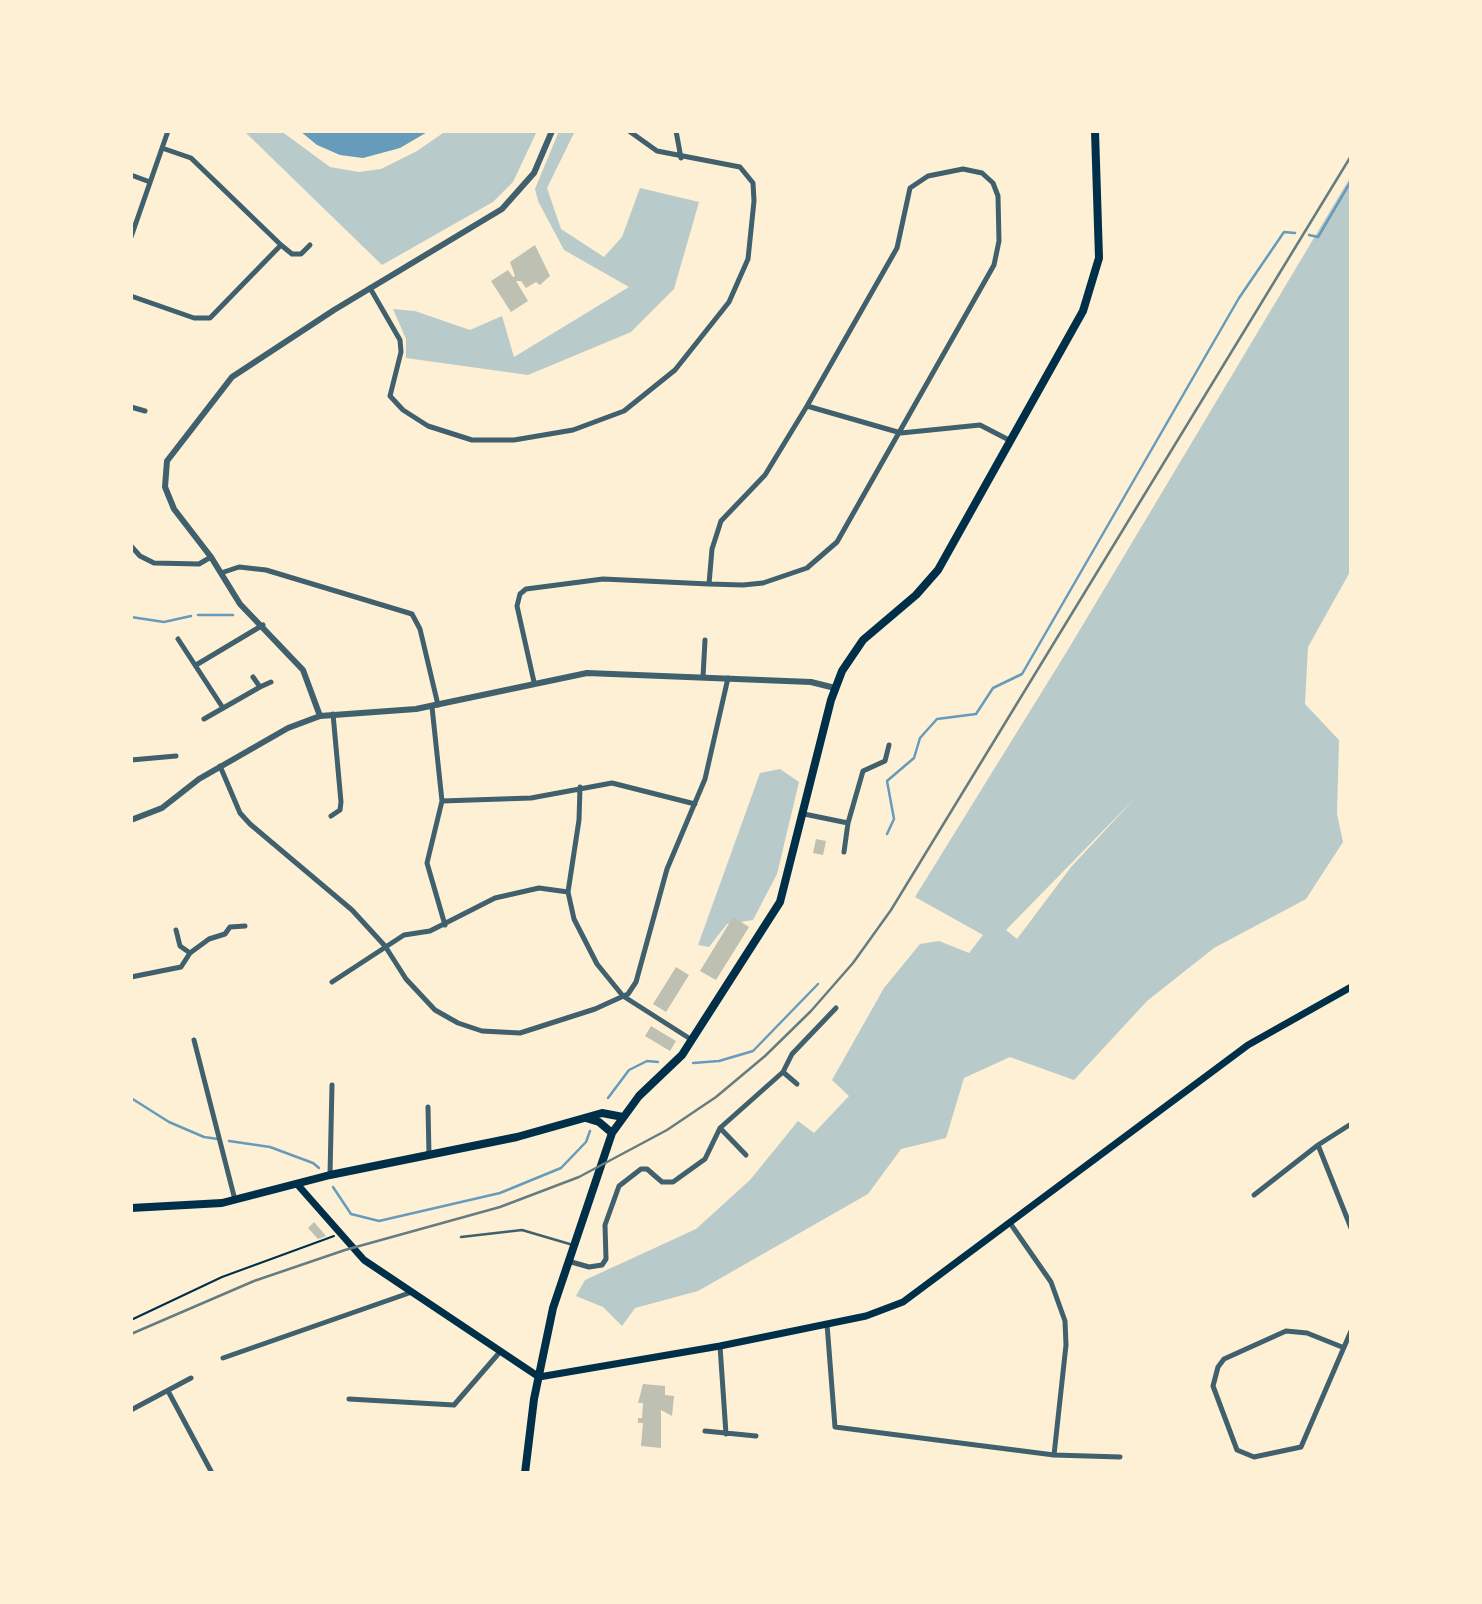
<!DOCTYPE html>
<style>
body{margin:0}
#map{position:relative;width:1482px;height:1604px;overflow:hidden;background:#fdf0d5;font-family:"Nunito Sans",sans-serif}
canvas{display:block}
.frame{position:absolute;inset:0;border:133px solid #fdf0d5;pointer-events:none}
</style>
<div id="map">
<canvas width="1482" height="1604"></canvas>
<div class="frame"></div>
</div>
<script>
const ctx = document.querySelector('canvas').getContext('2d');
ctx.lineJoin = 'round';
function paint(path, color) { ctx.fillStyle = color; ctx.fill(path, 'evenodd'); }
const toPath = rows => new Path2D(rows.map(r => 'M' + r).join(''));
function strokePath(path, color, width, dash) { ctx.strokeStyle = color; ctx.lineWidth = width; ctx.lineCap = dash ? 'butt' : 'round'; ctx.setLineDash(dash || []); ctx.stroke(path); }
paint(toPath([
 [244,131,281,131,330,167,359,172,381,169,417,151,446,131,537,131,513,182,493,202,382,265],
 [559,131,575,131,547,188,561,229,604,257,622,237,640,188,699,202,674,289,631,332,528,375,406,358,406,339,393,309,415,311,470,330,502,316,514,357,629,287,564,250,538,201,535,189],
 [1351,176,1351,570,1308,647,1305,704,1339,740,1337,814,1343,842,1306,899,1214,948,1147,1001,1074,1080,1010,1057,964,1078,946,1138,901,1149,868,1194,698,1291,635,1308,622,1326,603,1307,576,1296,585,1280,696,1229,750,1180,798,1121,814,1133,849,1096,832,1080,884,988,920,944,939,941,969,953,983,935,915,897,1069,648],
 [1136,797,1071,867,1017,939,1006,930],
 [780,769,799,782,777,874,753,920,727,924,709,947,698,945,760,773]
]), '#b9caca');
paint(toPath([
 [300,131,429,131,400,148,363,158,340,155,317,145]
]), '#669bbc');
strokePath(toPath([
 [1309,235,1318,237,1351,181],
 [198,615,233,615],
 [131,617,164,622,191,616],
 [887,834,894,819,887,781,914,758,920,738,937,719,976,714,993,688,1022,674,1239,298,1284,232,1295,233],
 [693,1063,719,1061,753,1051,818,984],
 [131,1098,169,1122,204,1137,218,1139],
 [608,1098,629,1070,647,1061,658,1062],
 [229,1141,270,1147,313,1163,319,1168],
 [333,1187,351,1214,379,1221,500,1193,561,1168,586,1142,590,1131]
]), '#669bbc', 2.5);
paint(toPath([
 [535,245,550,276,540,285,536,282,526,288,521,281,516,281,528,301,511,312,491,281,508,270,513,277,515,276,510,262],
 [816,839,826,841,823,855,813,853],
 [733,917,749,927,716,980,700,971],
 [676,967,689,975,666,1012,653,1004],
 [651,1026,676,1041,670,1051,645,1036],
 [314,1222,326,1236,318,1239,308,1228],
 [643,1384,665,1386,665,1395,674,1396,672,1416,661,1410,661,1448,641,1446,643,1423,638,1423,638,1418,642,1418,643,1403,638,1403]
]), '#bec0b2');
strokePath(toPath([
 [131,1320,222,1277,334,1236]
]), '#003049', 2);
strokePath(toPath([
 [461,1237,522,1230,573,1245]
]), '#3f606c', 2.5);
strokePath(toPath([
 [676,131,681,158],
 [131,175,150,182],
 [131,237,168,131],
 [281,245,292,254,301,254,310,245],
 [370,288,400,340,401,352,390,396,403,410,428,426,472,440,514,440,573,430,624,411,675,370,729,302,748,259,754,201,753,183,740,167,657,151,629,131],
 [131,296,194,318,210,318,281,245,191,158,162,148],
 [807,406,901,433,980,425,1009,440],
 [131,407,145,411],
 [131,546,140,556,154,563,199,564,211,557],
 [221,573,239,567,266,570,412,614,420,629,438,705],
 [178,639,223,708],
 [196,665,263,625],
 [253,677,260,687,271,682],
 [703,677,705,640],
 [534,682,517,606,520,594,526,589,603,579,709,584,743,585,763,583,807,568,837,542,994,265,999,241,998,196,993,183,982,173,963,169,928,176,910,188,897,248,807,406,765,475,721,521,712,549,709,584],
 [432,707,442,801,427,863,445,925],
 [204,719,260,687],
 [131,760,176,756],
 [220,766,240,813,250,824,352,910,385,946,406,979,435,1010,458,1023,482,1031,520,1033,595,1009,628,994,636,982,667,869,705,779,728,678],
 [580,787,579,820,568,892,574,919,597,964,623,996,692,1040],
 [442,801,531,798,612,783,695,804],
 [804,814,848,823],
 [331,816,340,810,341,802,333,714],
 [844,852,848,823,863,771,885,761,889,745],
 [176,930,180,946,190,953],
 [131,977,181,967,190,953,209,939,225,934,230,927,245,926],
 [332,982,404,935,430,931,495,898,539,888,568,892],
 [194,1040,235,1200],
 [783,1072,797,1084],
 [428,1107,429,1155],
 [720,1128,746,1155],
 [1318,1145,1351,1228],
 [330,1175,332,1085],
 [1254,1195,1318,1145,1351,1124],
 [1010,1223,1051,1282,1065,1321,1066,1345,1054,1455],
 [568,1261,589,1267,602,1265,606,1259,605,1225,619,1186,641,1169,647,1169,662,1182,673,1182,705,1159,720,1128,783,1072,792,1054,836,1008],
 [827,1324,835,1427,1054,1455,1120,1457],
 [720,1346,726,1434],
 [1342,1347,1307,1333,1286,1331,1224,1359,1218,1367,1213,1386,1237,1450,1254,1457,1301,1447,1351,1331],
 [223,1358,412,1292],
 [168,1391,212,1473],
 [349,1399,454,1405,499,1353],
 [131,1410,191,1378],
 [705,1431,756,1436]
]), '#3f606c', 5);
strokePath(toPath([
 [320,716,303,670,240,604,211,557,174,509,165,487,167,461,232,377,334,310,502,209,534,173,552,131],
 [131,820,162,808,199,779,288,728,320,716,416,709,587,673,811,682,835,688]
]), '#3f606c', 6);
strokePath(toPath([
 [297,1184,364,1260,539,1377,720,1346,866,1316,903,1302,1248,1045,1351,987]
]), '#003049', 7);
strokePath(toPath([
 [586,1118,599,1122,612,1133],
 [131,1208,222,1203,330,1175,517,1137,602,1113,623,1117],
 [525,1473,534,1399,553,1308,612,1133,639,1096,682,1055,780,902,831,700,842,671,863,640,916,595,938,570,1083,311,1099,258,1095,131]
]), '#003049', 8);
strokePath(toPath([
 [131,1334,254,1281,345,1250,500,1207,579,1177,667,1130,716,1097,765,1056,811,1011,853,963,891,910,1351,156]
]), '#657d81', 2.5);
</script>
